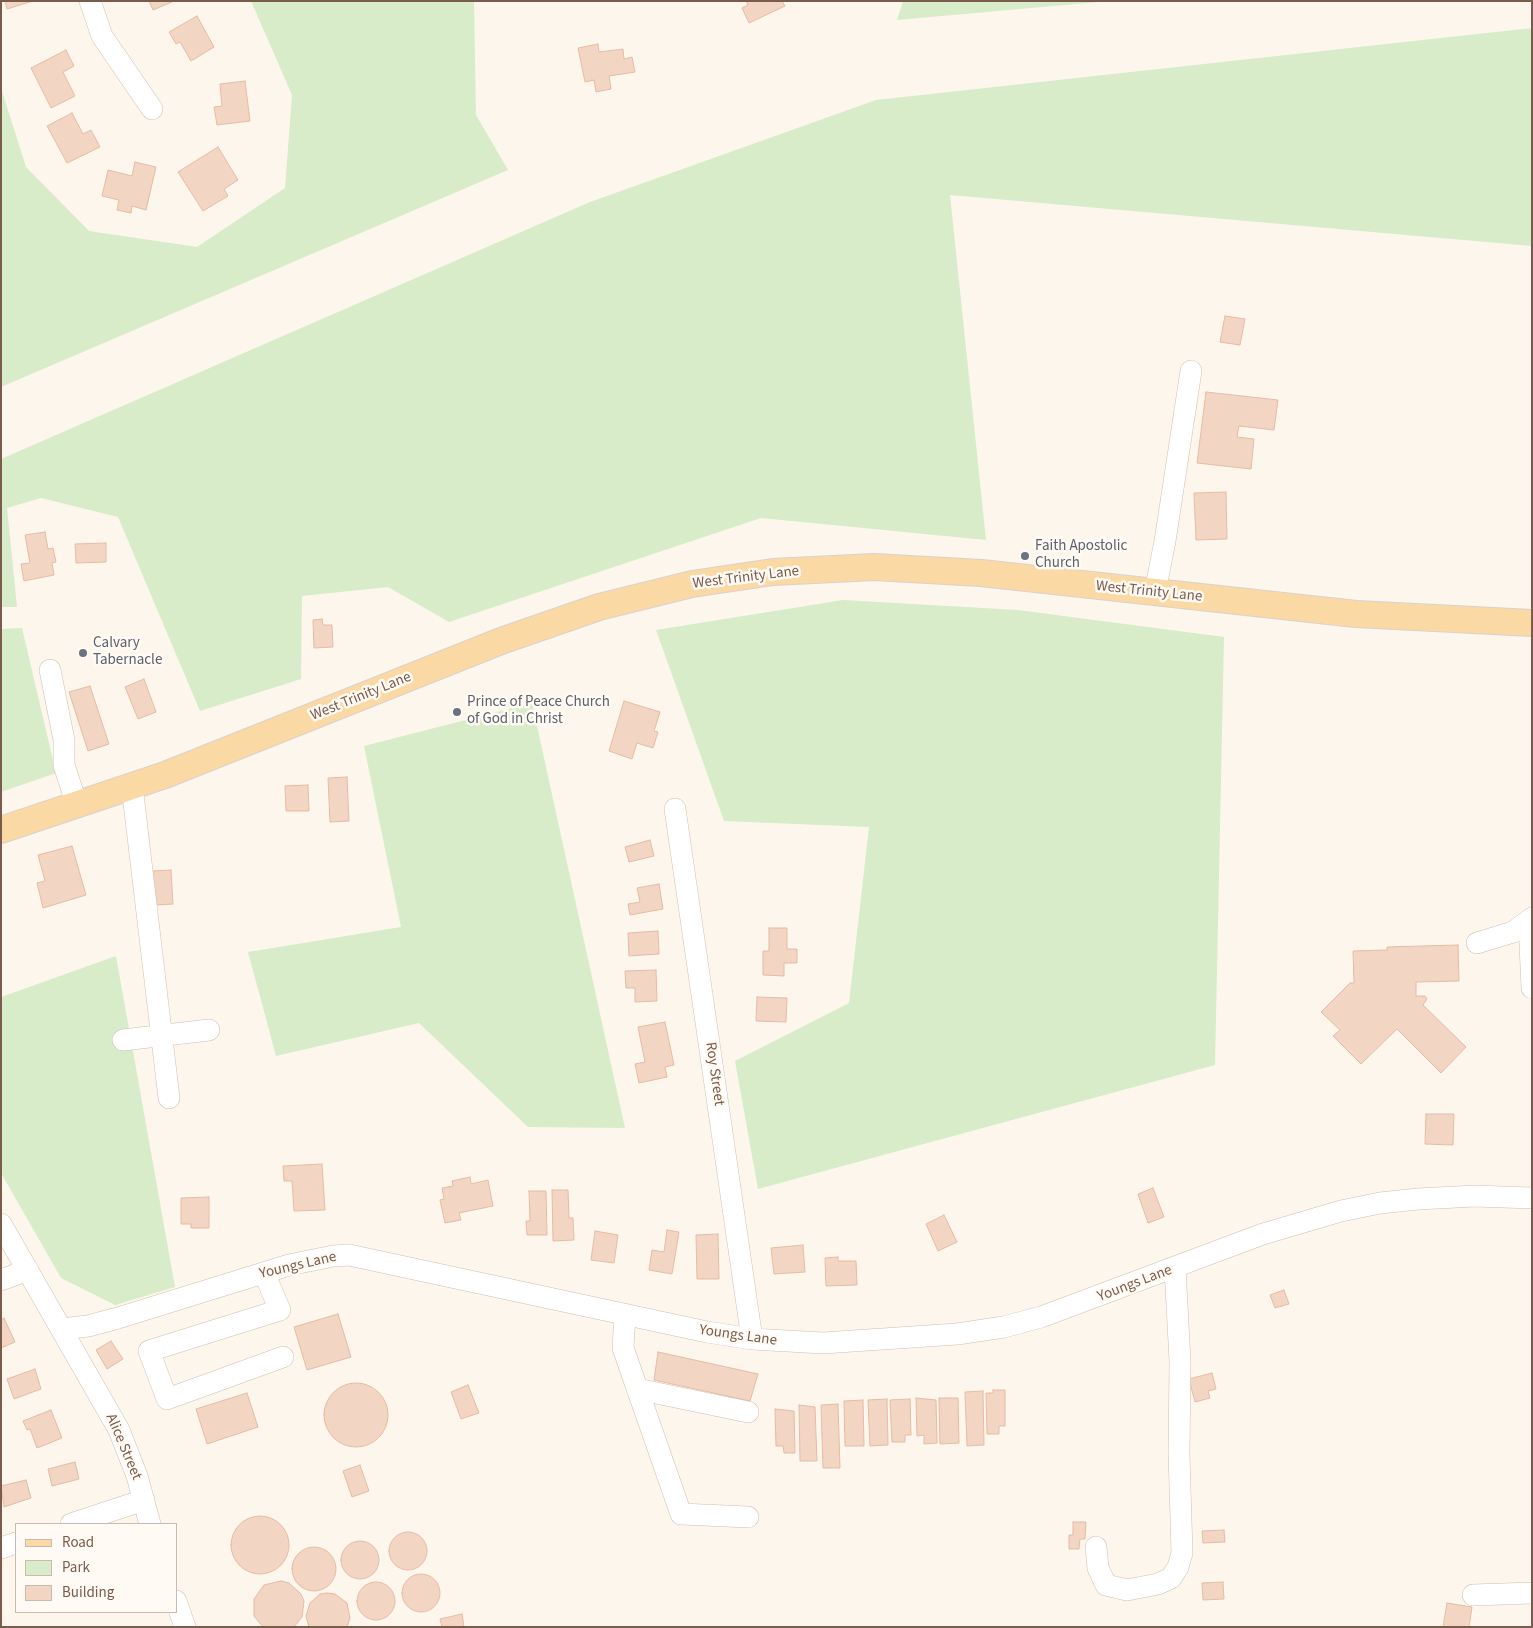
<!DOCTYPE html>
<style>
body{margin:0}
#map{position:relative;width:1533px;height:1628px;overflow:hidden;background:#fdf6ec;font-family:"Source Sans 3",sans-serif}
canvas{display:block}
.frame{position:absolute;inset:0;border:2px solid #7a5c4d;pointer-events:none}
.legend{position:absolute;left:15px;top:1523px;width:162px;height:90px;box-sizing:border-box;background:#fffaf3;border:1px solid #cabbb1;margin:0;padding:6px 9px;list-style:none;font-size:15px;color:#7a5c4d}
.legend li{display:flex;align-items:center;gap:10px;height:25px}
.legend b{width:25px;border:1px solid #cabbb1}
</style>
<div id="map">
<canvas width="1533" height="1628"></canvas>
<div class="frame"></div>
<ul class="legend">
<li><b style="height:6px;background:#fbd9a5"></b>Road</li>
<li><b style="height:14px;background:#d8ecc9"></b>Park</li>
<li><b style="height:14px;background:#f3d5c3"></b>Building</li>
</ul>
</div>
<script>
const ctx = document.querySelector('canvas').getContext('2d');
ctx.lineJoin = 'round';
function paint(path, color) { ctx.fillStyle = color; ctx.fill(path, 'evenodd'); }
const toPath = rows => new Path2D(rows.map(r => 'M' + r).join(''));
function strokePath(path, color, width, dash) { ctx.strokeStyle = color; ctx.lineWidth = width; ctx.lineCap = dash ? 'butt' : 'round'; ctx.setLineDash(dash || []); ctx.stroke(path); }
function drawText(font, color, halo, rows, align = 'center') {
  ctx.font = font + ' "Source Sans 3",sans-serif'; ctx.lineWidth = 5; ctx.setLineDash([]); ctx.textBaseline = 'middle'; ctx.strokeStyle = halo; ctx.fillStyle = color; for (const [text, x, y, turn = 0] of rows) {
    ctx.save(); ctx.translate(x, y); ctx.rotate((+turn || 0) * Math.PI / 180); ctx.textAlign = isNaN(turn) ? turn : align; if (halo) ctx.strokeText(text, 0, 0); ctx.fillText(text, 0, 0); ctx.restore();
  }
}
paint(toPath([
 [251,1,474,1,476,115,508,170,1,387,1,88,26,167,89,231,197,247,285,188,292,95],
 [903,1,1110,1,897,20],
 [1532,28,1532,246,950,195,986,540,761,518,449,622,388,587,302,596,301,679,200,711,118,517,41,498,7,508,17,607,1,607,1,459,590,202,876,100],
 [843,600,1018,610,1224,637,1215,1065,758,1189,735,1061,849,1003,869,827,724,821,656,630],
 [22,628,56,773,1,792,1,629],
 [532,703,625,1128,528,1127,419,1023,276,1056,248,952,401,927,364,746],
 [116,956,175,1287,115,1305,61,1278,1,1173,1,997]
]), '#d8ecc9');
const building = toPath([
 [5,1,33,1,7,9,5,1],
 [149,1,174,1,153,10,149,1],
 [746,1,782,1,785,6,749,23,742,8,748,5,746,1],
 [197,16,214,47,191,61,180,42,176,44,169,32,197,16],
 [598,44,599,52,623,49,624,59,632,57,635,72,609,76,611,89,596,92,594,80,585,82,578,48,598,44],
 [66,50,74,66,63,72,75,96,51,108,31,68,66,50],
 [245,81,250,121,217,125,214,107,222,106,220,84,245,81],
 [72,113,83,134,91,130,100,147,67,163,47,126,72,113],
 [218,147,238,180,224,189,228,196,203,211,178,172,218,147],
 [135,162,156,167,146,210,132,206,131,213,117,210,119,200,102,196,108,170,132,176,135,162],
 [1225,316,1245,319,1240,345,1220,342,1225,316],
 [1206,392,1278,400,1274,430,1239,426,1237,437,1254,439,1251,469,1197,463,1206,392],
 [1226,492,1227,539,1196,540,1194,493,1226,492],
 [45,532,48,549,53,548,56,562,52,563,54,575,24,581,21,564,30,563,25,535,45,532],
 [106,543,106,562,76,563,75,544,106,543],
 [322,619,323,625,332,625,333,647,314,648,313,620,322,619],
 [144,679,156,712,138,719,125,687,144,679],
 [90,686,109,744,88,751,69,692,90,686],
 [624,701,660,712,654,731,658,732,653,748,637,743,632,759,609,751,624,701],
 [347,777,349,821,330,822,328,778,347,777],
 [308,785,309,811,286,811,285,786,308,785],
 [650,840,654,856,629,862,625,847,650,840],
 [72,846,86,895,43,908,37,883,45,881,38,855,72,846],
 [171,870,173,904,154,905,152,871,171,870],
 [659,884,663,909,630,915,628,904,640,902,637,888,659,884],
 [769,928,787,928,787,949,797,949,797,963,784,963,784,976,763,975,763,951,769,951,769,928],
 [658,931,659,954,629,956,628,933,658,931],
 [1458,945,1459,981,1416,982,1416,996,1425,996,1427,999,1423,1005,1466,1047,1441,1073,1397,1029,1361,1064,1333,1036,1340,1030,1321,1012,1350,983,1354,983,1353,951,1387,950,1387,947,1458,945],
 [656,970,657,1001,635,1002,635,988,626,988,625,971,656,970],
 [757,997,787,998,786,1022,756,1021,757,997],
 [665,1022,674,1065,665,1067,667,1077,639,1083,635,1064,645,1062,638,1027,665,1022],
 [1426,1114,1454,1114,1453,1145,1425,1144,1426,1114],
 [322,1164,325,1210,294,1211,292,1181,284,1181,283,1166,322,1164],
 [470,1177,471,1184,488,1180,493,1206,459,1213,461,1220,445,1223,440,1200,444,1199,442,1188,453,1186,452,1181,470,1177],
 [1153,1188,1164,1217,1148,1223,1138,1194,1153,1188],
 [552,1190,568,1190,569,1218,573,1218,574,1240,553,1241,552,1190],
 [529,1191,546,1191,547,1235,527,1235,526,1221,530,1221,529,1191],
 [209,1197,209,1228,191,1228,191,1224,181,1224,181,1198,209,1197],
 [944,1215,957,1242,938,1251,926,1224,944,1215],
 [667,1230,679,1232,672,1274,649,1270,652,1250,664,1252,667,1230],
 [595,1231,618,1235,614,1263,591,1260,595,1231],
 [718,1234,719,1279,697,1279,696,1235,718,1234],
 [803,1245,805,1272,774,1274,771,1248,803,1245],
 [838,1257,838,1261,856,1261,857,1285,826,1286,825,1258,838,1257],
 [1284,1290,1289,1304,1275,1308,1270,1295,1284,1290],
 [338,1314,351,1357,307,1370,294,1327,338,1314],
 [4,1318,15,1342,1,1348,1,1320,4,1318],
 [111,1341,123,1359,107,1369,96,1350,111,1341],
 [658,1352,758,1374,750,1401,654,1380,658,1352],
 [35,1369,41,1389,14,1399,7,1379,35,1369],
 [1212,1373,1216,1389,1208,1391,1210,1398,1195,1402,1189,1379,1212,1373],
 '324 1415a32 32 0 1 1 64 0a32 32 0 1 1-64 0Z',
 [468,1385,479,1413,461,1419,451,1392,468,1385],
 [993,1390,1005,1390,1005,1426,999,1426,999,1434,987,1434,986,1393,993,1393,993,1390],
 [983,1391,984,1445,967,1446,965,1392,983,1391],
 [247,1393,258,1427,207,1444,196,1409,247,1393],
 [916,1398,936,1400,937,1443,924,1444,924,1435,917,1436,916,1398],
 [939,1398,958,1398,959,1443,940,1444,939,1398],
 [887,1399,888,1445,870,1446,868,1400,887,1399],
 [910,1399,911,1435,905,1435,905,1442,892,1442,890,1400,910,1399],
 [863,1400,864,1446,845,1446,844,1401,863,1400],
 [838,1404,840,1468,823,1468,821,1405,838,1404],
 [799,1405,815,1407,817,1461,800,1461,799,1405],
 [775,1409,794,1411,795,1453,784,1453,783,1446,776,1446,775,1409],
 [51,1410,62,1438,37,1448,30,1429,27,1430,23,1421,51,1410],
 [75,1462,79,1479,52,1486,48,1469,75,1462],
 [360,1465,369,1491,352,1497,343,1471,360,1465],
 [26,1480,31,1498,4,1507,1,1486,26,1480],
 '231 1545a29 29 0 1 1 58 0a29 29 0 1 1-58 0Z',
 [1073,1522,1086,1522,1085,1539,1080,1539,1079,1549,1069,1549,1069,1535,1073,1535,1073,1522],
 [1224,1530,1225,1542,1203,1543,1202,1531,1224,1530],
 '389 1551a19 19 0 1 1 38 0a19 19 0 1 1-38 0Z',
 '341 1560a19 19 0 1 1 38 0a19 19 0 1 1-38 0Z',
 '292 1569a22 22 0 1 1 44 0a22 22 0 1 1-44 0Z',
 '402 1593a19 19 0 1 1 38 0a19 19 0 1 1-38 0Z',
 [281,1581,289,1583,301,1594,304,1601,302,1617,294,1627,263,1627,254,1616,254,1599,264,1585,281,1581],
 [1223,1582,1224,1599,1203,1600,1202,1583,1223,1582],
 '357 1601a19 19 0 1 1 38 0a19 19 0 1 1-38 0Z',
 [327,1593,335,1594,347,1603,350,1618,347,1627,309,1627,306,1616,310,1603,320,1594,327,1593],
 [1447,1603,1472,1607,1469,1627,1443,1627,1447,1603],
 [462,1614,464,1627,442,1627,440,1619,462,1614]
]);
paint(building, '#f3d5c3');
strokePath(building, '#e6bba3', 1);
const minor = toPath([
 [90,1,102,36,152,109],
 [1155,592,1165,541,1191,371],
 [50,670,64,740,64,765,77,805],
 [132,786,169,1098],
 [675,809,752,1339],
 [1529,922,1532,988],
 [1477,943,1513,932,1532,918],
 [123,1040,209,1030],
 [1,1224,119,1430,137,1476,150,1524],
 [264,1273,280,1310,149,1351,167,1399,283,1357],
 [1,1280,28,1270],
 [625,1315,623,1348,681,1514,748,1517],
 [61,1329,88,1326,118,1318,289,1265,333,1256,349,1255,707,1332,752,1339,823,1343,957,1334,1004,1327,1041,1317,1263,1234,1341,1211,1380,1203,1418,1199,1475,1196,1532,1198],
 [637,1389,748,1412],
 [71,1524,144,1500],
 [1096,1547,1098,1568,1106,1585,1127,1590,1158,1584,1171,1578,1178,1567,1182,1553,1179,1454,1180,1361,1175,1268],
 [1,1548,16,1543],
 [1473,1595,1532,1593],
 [176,1601,185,1627]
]);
const major = toPath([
 [1,830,165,775,501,641,599,607,692,584,773,572,874,567,981,573,1356,614,1532,623]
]);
strokePath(minor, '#d1beb0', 22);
strokePath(major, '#dad1cd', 28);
strokePath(minor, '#fff', 21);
strokePath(major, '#fbd9a5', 26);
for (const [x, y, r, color] of [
 [1025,556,5,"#6b7280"],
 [83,653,5,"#6b7280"],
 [457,712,5,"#6b7280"]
]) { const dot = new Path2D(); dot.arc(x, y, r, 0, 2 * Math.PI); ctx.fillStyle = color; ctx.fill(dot); strokePath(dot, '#fffaf3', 2); }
drawText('15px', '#5b616d', '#fffaf3', [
 ["Faith Apostolic",1035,547],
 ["Church",1035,564],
 ["Calvary",93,644],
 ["Tabernacle",93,661],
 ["Prince of Peace Church",467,703],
 ["of God in Christ",467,720]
], 'left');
drawText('15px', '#7a5c4d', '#fffaf3', [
 ["West Trinity Lane",746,578,-7],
 ["West Trinity Lane",1149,592,6],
 ["West Trinity Lane",361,697,-22],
 ["Roy Street",714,1074,82],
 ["Youngs Lane",298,1266,-13],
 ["Youngs Lane",1135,1284,-21],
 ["Youngs Lane",738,1336,8],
 ["Alice Street",123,1447,67]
]);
</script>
